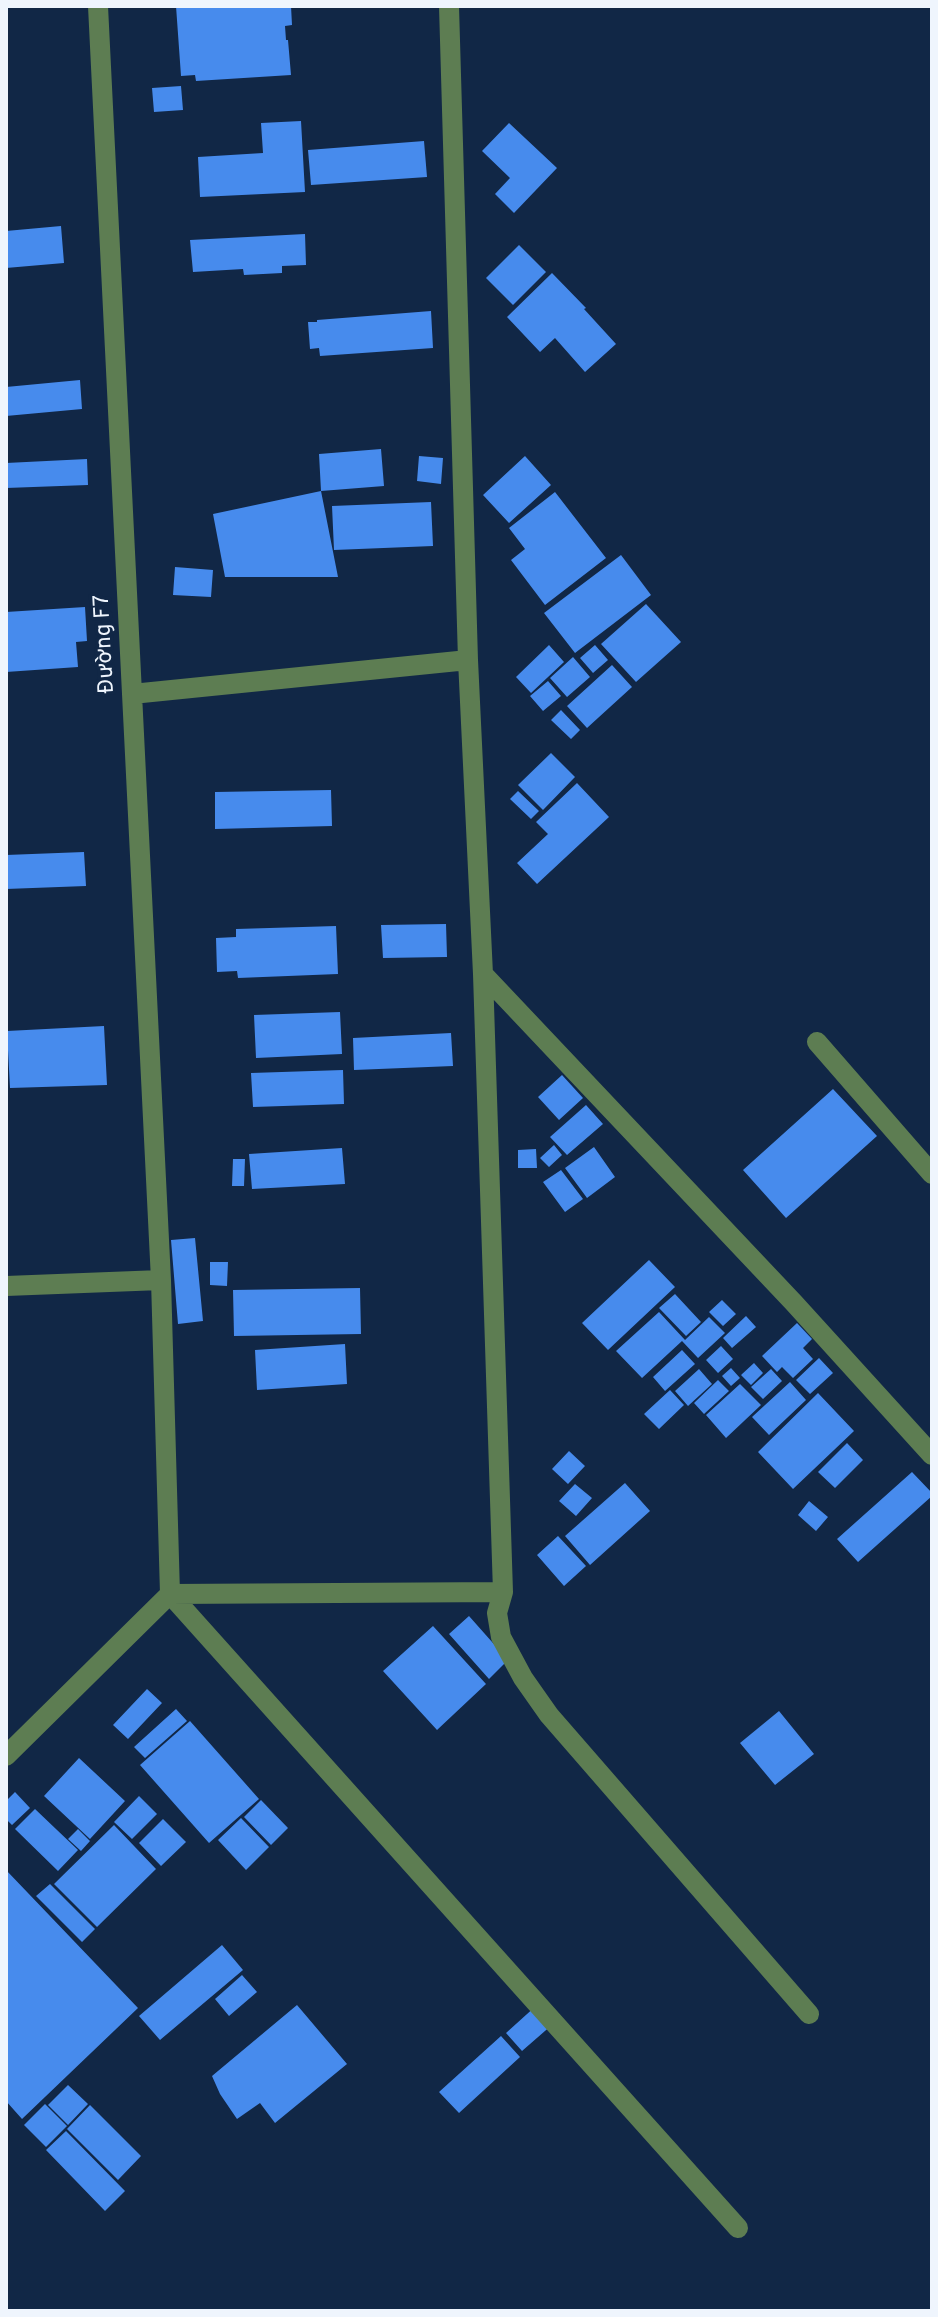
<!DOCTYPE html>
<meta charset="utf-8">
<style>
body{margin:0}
#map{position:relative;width:938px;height:2317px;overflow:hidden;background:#112746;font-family:Overpass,sans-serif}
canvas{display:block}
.frame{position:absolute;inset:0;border:8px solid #eff5fd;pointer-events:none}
</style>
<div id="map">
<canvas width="938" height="2317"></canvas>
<div class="frame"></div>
</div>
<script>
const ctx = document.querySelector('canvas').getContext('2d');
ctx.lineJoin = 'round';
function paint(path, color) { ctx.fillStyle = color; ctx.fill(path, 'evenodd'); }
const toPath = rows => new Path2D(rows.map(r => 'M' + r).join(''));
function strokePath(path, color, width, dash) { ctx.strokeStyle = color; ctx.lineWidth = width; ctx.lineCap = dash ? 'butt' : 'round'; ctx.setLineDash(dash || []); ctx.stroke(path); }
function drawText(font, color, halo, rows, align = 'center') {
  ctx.font = font + ' Overpass,sans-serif'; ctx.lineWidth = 7; ctx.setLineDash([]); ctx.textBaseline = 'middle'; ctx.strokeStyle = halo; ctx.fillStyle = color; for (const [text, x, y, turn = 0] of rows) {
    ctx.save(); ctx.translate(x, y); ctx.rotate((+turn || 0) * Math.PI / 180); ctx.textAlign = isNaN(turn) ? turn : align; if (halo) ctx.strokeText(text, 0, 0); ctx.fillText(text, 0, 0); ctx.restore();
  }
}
paint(toPath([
 [176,6,291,6,292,25,285,26,286,40,288,40,291,75,196,81,195,75,181,76],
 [181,86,183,110,154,112,152,88],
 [301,121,305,192,200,197,198,157,263,153,261,123],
 [509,123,557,168,514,213,495,194,510,178,482,151],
 [424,141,427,177,311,185,308,150],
 [61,226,64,263,6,268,6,231],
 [305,234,306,265,282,266,282,273,244,275,243,269,193,272,190,240],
 [519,245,546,272,513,305,486,278],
 [552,273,586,308,584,309,616,344,585,372,555,338,540,352,507,317],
 [431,311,433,348,320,356,319,348,310,349,308,322,317,322,317,320],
 [80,380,82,409,6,416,6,387],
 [381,449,384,486,321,491,338,577,225,577,213,514,321,491,319,454],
 [419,456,443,458,441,484,417,481],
 [525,456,551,485,509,523,483,495],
 [87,459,88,485,6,488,6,463],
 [555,492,606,558,545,605,511,560,525,549,509,528],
 [431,502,433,546,334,550,332,506],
 [621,555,651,595,575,653,544,613],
 [175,567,213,570,211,597,173,595],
 [646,604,681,642,636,682,601,644],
 [85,607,87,641,76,642,78,667,6,672,6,612],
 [549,645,564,662,531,693,516,677],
 [595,645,608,660,593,673,580,658],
 [573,657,590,677,567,697,550,678],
 [612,665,632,687,587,728,567,706],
 [548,681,561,696,543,711,530,696],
 [561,710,580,730,571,739,551,720],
 [551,753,575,777,543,810,518,785],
 [577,783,609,817,537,884,517,863,548,834,536,822],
 [331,790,332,826,215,829,215,792],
 [518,791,539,811,531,819,510,799],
 [84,852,86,886,6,889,6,855],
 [446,924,447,957,383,958,381,925],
 [336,926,338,974,238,978,237,971,217,972,216,938,236,937,236,929],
 [340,1012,342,1054,256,1058,254,1015],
 [104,1026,107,1085,10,1088,7,1031],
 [451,1033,453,1066,354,1070,353,1038],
 [343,1070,344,1104,253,1107,251,1073],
 [562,1075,583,1098,559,1120,538,1097],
 [833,1089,877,1136,786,1218,743,1170],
 [586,1105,603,1124,567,1155,550,1137],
 [554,1145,562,1155,549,1167,540,1158],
 [594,1147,615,1177,587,1198,565,1168],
 [342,1148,345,1184,252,1189,249,1154],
 [536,1149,537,1168,518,1168,518,1150],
 [233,1159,245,1159,244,1186,232,1186],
 [561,1170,583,1199,565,1212,543,1182],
 [195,1238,203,1321,178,1324,171,1240],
 [649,1260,675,1287,608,1350,582,1323],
 [210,1262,228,1262,227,1286,210,1285],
 [360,1288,361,1334,234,1336,233,1290],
 [675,1294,701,1322,686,1336,659,1308],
 [722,1300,736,1314,723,1326,709,1312],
 [659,1312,685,1340,709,1317,725,1333,698,1358,682,1341,642,1378,616,1351],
 [746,1316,756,1327,732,1348,723,1338],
 [797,1323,812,1339,803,1348,813,1359,793,1378,782,1367,777,1372,762,1356],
 [345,1344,347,1384,257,1390,255,1350],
 [721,1346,733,1359,718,1373,706,1360],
 [682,1350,695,1364,665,1391,653,1377],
 [819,1358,833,1373,810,1394,796,1380],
 [754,1363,763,1373,751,1385,741,1375],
 [731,1368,740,1378,731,1386,722,1376],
 [699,1369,712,1384,688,1406,675,1391],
 [771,1369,782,1381,763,1399,751,1387],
 [718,1380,729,1391,704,1414,694,1403],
 [790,1382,806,1400,769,1435,752,1417],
 [740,1384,761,1405,726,1438,706,1415],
 [670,1390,684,1405,659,1429,644,1414],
 [818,1393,854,1431,793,1489,758,1452],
 [847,1443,863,1460,835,1488,818,1472],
 [569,1451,585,1466,568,1484,552,1469],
 [912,1472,932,1493,932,1496,858,1562,837,1539],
 [625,1483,650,1511,590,1565,565,1536],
 [575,1484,592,1498,576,1516,559,1501],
 [809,1501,828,1517,816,1531,798,1515],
 [558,1536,586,1566,564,1586,537,1555],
 [469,1616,508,1660,489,1679,449,1634],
 [433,1626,486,1684,437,1730,383,1671],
 [147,1689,162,1703,128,1739,113,1725],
 [176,1709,187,1721,145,1758,134,1747],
 [779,1711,814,1754,775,1785,740,1743],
 [190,1721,259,1799,209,1843,140,1765],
 [79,1758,125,1801,90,1839,44,1796],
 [15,1792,30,1808,12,1825,6,1819,6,1801],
 [139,1796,157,1814,132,1839,114,1822],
 [261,1800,288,1828,271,1845,244,1817],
 [35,1809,78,1850,58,1871,15,1829],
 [241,1818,269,1847,246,1870,218,1840],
 [163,1819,186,1842,161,1866,139,1843],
 [114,1825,156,1869,97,1927,54,1884],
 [78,1829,90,1841,81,1851,68,1839],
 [6,1870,138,2008,22,2119,6,2101],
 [50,1884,95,1929,82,1942,36,1896],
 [222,1945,243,1970,160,2040,139,2016],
 [242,1975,257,1992,229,2016,215,1999],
 [297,2005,347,2064,275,2123,260,2103,237,2119,220,2094,212,2076],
 [537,2005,553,2024,522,2051,506,2033],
 [501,2036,520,2057,459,2113,439,2092],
 [68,2085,88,2104,68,2125,48,2105],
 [45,2104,67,2126,46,2147,24,2125],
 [90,2105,141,2156,118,2180,67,2129],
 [66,2131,125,2191,105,2211,46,2150]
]), '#478bed');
strokePath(toPath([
 [449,6,468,660,483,974,503,1592,497,1613,501,1637,523,1678,549,1715,809,2014],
 [132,694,468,660],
 [483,974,794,1303,932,1455],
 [817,1042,932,1174],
 [6,1286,161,1280],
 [170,1594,738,2228],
 [170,1594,503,1592],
 [6,1756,170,1594,161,1280,98,6]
]), '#5d7d52', 20);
drawText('22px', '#eff5fd', '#112746', [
 ["Đường F7",106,644,-93]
]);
</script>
